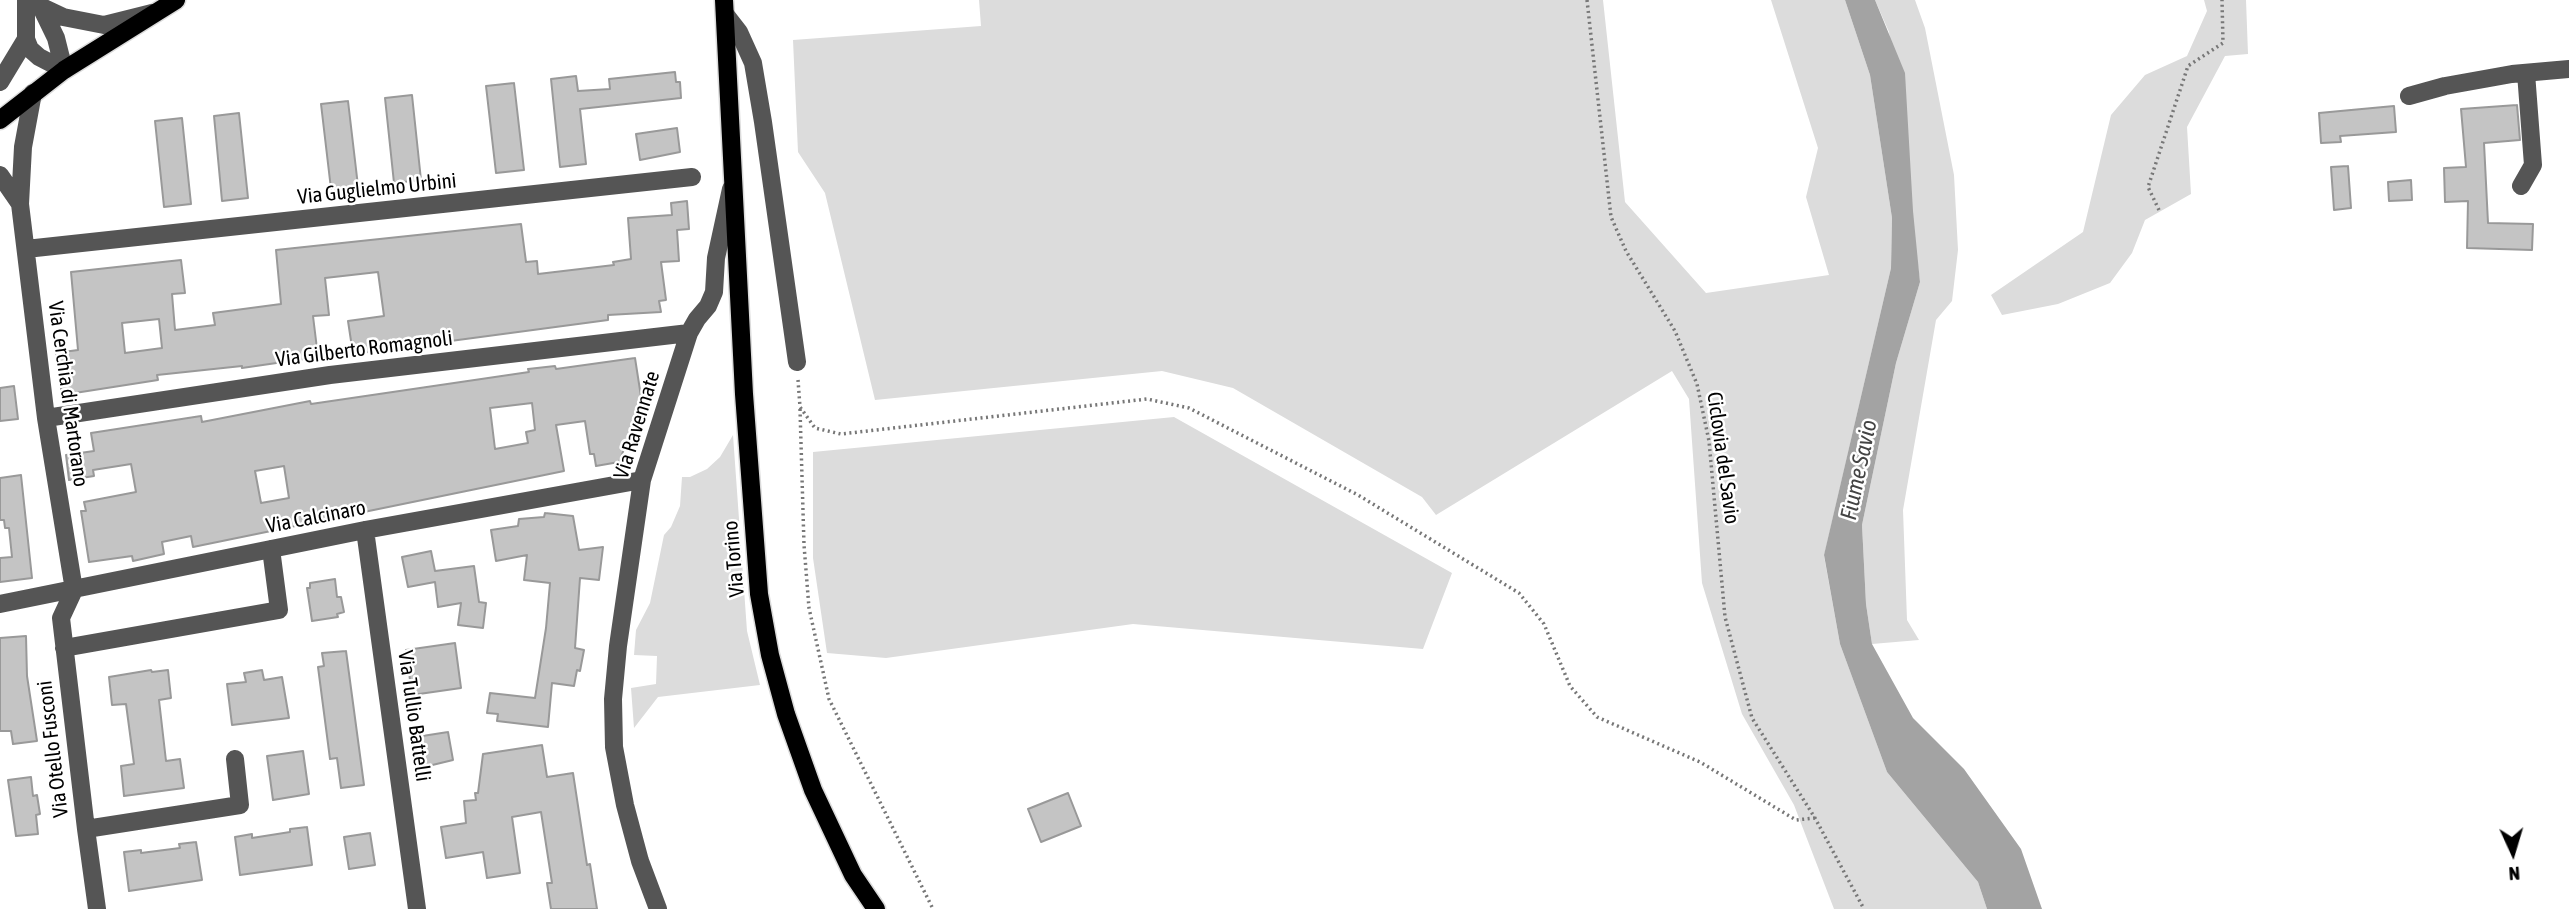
<!DOCTYPE html>
<style>
body{margin:0}
#map{position:relative;width:2569px;height:909px;overflow:hidden;background:#fff;font-family:"Asap Condensed",sans-serif}
canvas{display:block}
.north{position:absolute;left:2478px;top:818px;width:70px;height:70px;-webkit-text-stroke:5px #fff;paint-order:stroke;rotate:176deg;font-size:19px;font-weight:700;line-height:28px;text-align:center;color:#000}
.north::after{content:'';display:block;margin:auto;width:24px;height:32px;background:#000;clip-path:polygon(50% 0,100% 100%,50% 72%,0 100%)}
</style>
<div id="map">
<canvas width="2569" height="909"></canvas>
<div class="north">N</div>
</div>
<script>
const ctx = document.querySelector('canvas').getContext('2d');
ctx.lineJoin = 'round';
function paint(path, color) { ctx.fillStyle = color; ctx.fill(path, 'evenodd'); }
const toPath = rows => new Path2D(rows.map(r => 'M' + r).join(''));
function strokePath(path, color, width, dash) { ctx.strokeStyle = color; ctx.lineWidth = width; ctx.lineCap = dash ? 'butt' : 'round'; ctx.setLineDash(dash || []); ctx.stroke(path); }
function drawText(font, color, halo, rows, align = 'center') {
  ctx.font = font + ' "Asap Condensed",sans-serif'; ctx.lineWidth = 5; ctx.setLineDash([]); ctx.textBaseline = 'middle'; ctx.strokeStyle = halo; ctx.fillStyle = color; for (const [text, x, y, turn = 0] of rows) {
    ctx.save(); ctx.translate(x, y); ctx.rotate((+turn || 0) * Math.PI / 180); ctx.textAlign = isNaN(turn) ? turn : align; if (halo) ctx.strokeText(text, 0, 0); ctx.fillText(text, 0, 0); ctx.restore();
  }
}
paint(toPath([
 [979,0,1603,0,1625,202,1706,293,1829,275,1806,197,1818,148,1771,0,1845,0,1870,75,1892,218,1891,268,1824,556,1840,644,1887,772,1978,882,1987,909,1834,909,1794,805,1742,714,1702,583,1689,399,1672,371,1436,515,1422,497,1233,388,1162,371,875,400,825,193,798,152,793,40,981,26],
 [1875,0,1915,0,1925,28,1954,175,1958,250,1952,301,1936,320,1903,510,1907,620,1919,640,1872,644,1866,604,1862,525,1896,363,1920,282,1889,32],
 [2204,0,2246,0,2248,54,2225,56,2187,127,2191,194,2145,220,2132,253,2110,283,2058,304,2002,315,1991,295,2083,232,2111,115,2145,75,2187,56,2207,11],
 [1174,417,1452,573,1423,649,1133,624,886,658,827,653,813,558,813,452],
 [733,435,747,631,760,685,658,697,634,728,631,688,656,684,657,656,634,655,636,630,650,603,664,535,671,527,680,506,682,477,690,477,707,469,720,457]
]), '#dcdcdc');
paint(toPath([
 [1845,0,1875,0,1905,73,1913,211,1920,282,1896,363,1862,525,1866,604,1872,644,1913,718,1964,769,2021,849,2042,909,1987,909,1978,882,1887,772,1840,644,1824,555,1891,268,1892,218,1870,75]
]), '#a3a3a3');
const building = toPath([
 [675,72,676,82,680,82,681,98,580,109,586,164,560,167,551,79,576,76,578,91,610,89,609,79,675,72],
 [514,83,524,170,496,173,486,86,514,83],
 [412,95,421,180,394,183,385,98,412,95],
 [348,101,358,186,331,189,321,104,348,101],
 [2517,105,2520,140,2484,143,2488,223,2533,224,2532,250,2467,248,2468,201,2445,202,2444,168,2466,167,2461,109,2517,105],
 [2394,106,2396,132,2340,136,2341,142,2321,143,2319,113,2394,106],
 [239,113,248,198,222,201,214,116,239,113],
 [182,118,191,204,164,207,155,121,182,118],
 [677,128,680,152,640,160,636,134,677,128],
 [2348,166,2351,208,2334,210,2331,167,2348,166],
 [2411,180,2412,200,2389,201,2388,182,2411,180],
 [687,201,689,229,677,230,679,261,661,262,666,300,659,301,661,312,608,315,608,320,353,354,348,321,384,316,378,272,325,278,329,315,313,316,318,357,242,368,242,366,157,375,158,380,62,395,56,353,78,350,71,272,181,260,185,293,172,294,175,330,215,325,213,313,281,304,276,250,521,224,526,262,537,261,538,274,614,265,613,262,631,259,628,218,672,215,671,203,687,201],
 [159,319,162,348,125,353,122,323,159,319],
 [635,358,642,403,619,462,596,466,594,454,590,454,585,421,556,425,564,471,193,547,191,536,162,542,164,554,133,561,132,556,89,562,81,511,86,511,84,502,136,492,131,464,93,470,94,476,69,480,66,455,94,451,91,433,201,416,202,422,310,401,311,404,529,372,528,369,555,366,556,369,635,358],
 [532,403,535,430,526,432,528,443,495,449,490,408,532,403],
 [284,466,289,498,261,503,255,471,284,466],
 [14,386,18,419,0,421,0,388,14,386],
 [21,475,32,578,0,582,0,558,12,557,9,528,5,528,4,520,0,520,0,478,21,475],
 [545,513,573,516,579,550,603,547,599,580,580,578,575,648,584,650,580,671,577,670,574,686,552,683,548,727,497,721,498,714,487,713,490,693,535,698,546,628,550,583,524,580,527,555,496,561,491,530,518,526,519,519,544,517,545,513],
 [431,551,435,571,474,566,479,602,486,603,483,628,458,625,461,603,438,607,435,582,408,587,402,557,431,551],
 [335,579,337,597,341,597,344,612,337,614,338,617,312,621,307,588,310,588,310,583,335,579],
 [26,636,27,676,37,741,13,744,11,731,0,731,0,638,26,636],
 [455,643,461,688,412,695,406,650,455,643],
 [346,651,364,785,341,788,337,758,330,759,318,667,324,666,322,653,346,651],
 [151,670,152,672,168,670,171,698,159,700,166,761,180,759,184,788,124,796,121,766,134,764,126,704,112,705,109,677,151,670],
 [262,670,264,680,282,677,289,718,232,725,227,684,246,682,244,673,262,670],
 [448,732,453,760,420,768,416,737,448,732],
 [542,745,547,777,573,773,587,865,590,864,597,909,551,909,547,883,552,883,541,812,512,817,520,873,487,878,483,852,446,858,441,827,466,823,464,801,476,800,475,793,478,793,483,754,542,745],
 [303,751,309,794,273,800,267,756,303,751],
 [31,777,33,796,37,795,40,814,36,815,38,834,16,836,8,780,31,777],
 [1068,793,1081,826,1041,842,1028,809,1068,793],
 [307,827,312,865,240,875,235,837,252,834,252,838,290,832,290,829,307,827],
 [370,833,375,865,349,869,344,837,370,833],
 [196,842,202,880,129,891,124,852,141,850,141,853,180,848,179,844,196,842]
]);
paint(building, '#c4c4c4');
strokePath(building, '#999', 2);
const major = toPath([
 [724,0,744,394,759,594,770,655,786,714,813,790,853,875,876,909],
 [0,120,64,70,176,0]
]);
strokePath(major, '#dbdbdb', 21);
strokePath(toPath([
 [1587,0,1611,217,1626,251,1675,331,1697,384,1709,441,1725,617,1752,718,1815,818,1864,909],
 [2159,210,2148,187,2188,66,2223,43,2222,0],
 [798,380,800,407,815,428,841,434,1147,399,1189,408,1358,495,1519,593,1544,624,1570,686,1597,717,1700,762,1796,820,1815,818],
 [800,409,804,545,809,608,829,699,933,909]
]), '#777', 3.5, [2, 3.5]);
strokePath(toPath([
 [26,0,26,39,30,49,39,57,64,70],
 [40,5,56,38,64,70],
 [42,7,63,17,104,25,152,13],
 [725,14,739,32,753,63,763,122,797,362],
 [0,82,26,39],
 [33,93,23,147,20,204,46,418,74,590,61,618,86,829,240,805,235,759],
 [2409,96,2445,86,2512,74,2569,69],
 [0,175,20,204],
 [2521,186,2533,165,2526,73],
 [26,249,692,177],
 [46,418,330,375,689,333],
 [365,530,417,909],
 [0,604,365,530,642,480],
 [64,648,279,610,271,549],
 [86,829,97,909],
 [658,909,640,861,625,805,614,747,613,699,618,646,642,480,689,333,697,319,708,306,714,292,716,258,731,189]
]), '#555', 18);
strokePath(major, '#000', 18);
drawText('21px', '#000', '#fff', [
 ["Via Guglielmo Urbini",377,189,-6],
 ["Via Gilberto Romagnoli",364,349,-7],
 ["Via Cerchia di Martorano",68,394,82],
 ["Via Ravennate",637,425,-73],
 ["Ciclovia del Savio",1723,458,82],
 ["Via Calcinaro",316,517,-11],
 ["Via Torino",734,559,-95],
 ["Via Tullio Battelli",414,716,82],
 ["Via Otello Fusconi",53,749,-97]
]);
drawText('italic 23px', '#444', '#fff', [
 ["Fiume Savio",1859,470,-78]
]);
</script>
